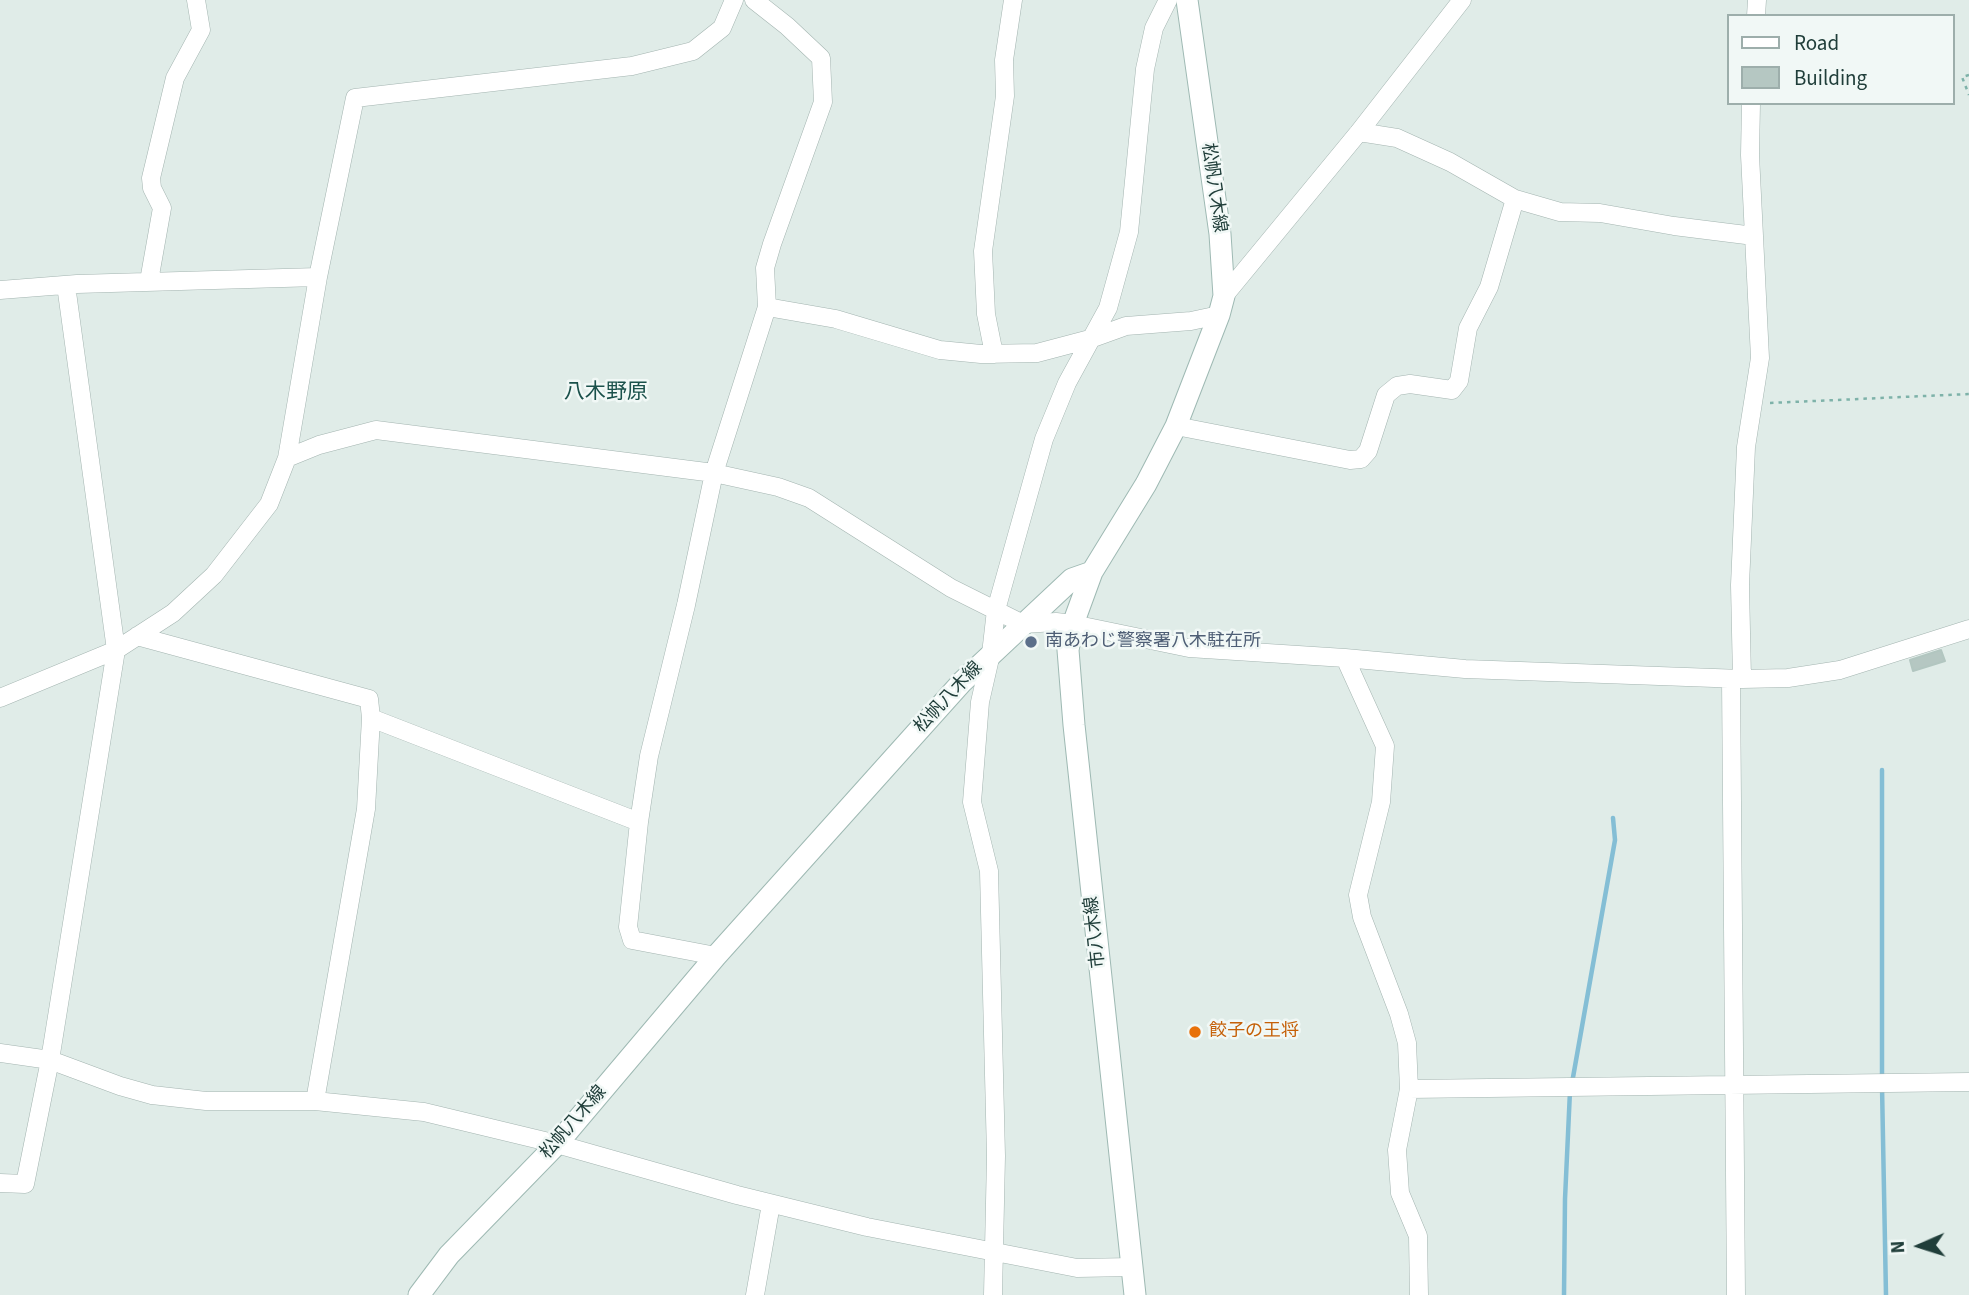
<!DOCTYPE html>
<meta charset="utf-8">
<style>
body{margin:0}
#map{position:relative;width:1969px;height:1295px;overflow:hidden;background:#e0ece8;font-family:"Source Sans 3",sans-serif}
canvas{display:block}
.legend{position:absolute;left:1727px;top:14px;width:228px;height:91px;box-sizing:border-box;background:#f1f8f6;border:2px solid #9daeab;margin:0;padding:9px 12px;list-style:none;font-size:21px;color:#203e3a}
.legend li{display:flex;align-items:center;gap:14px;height:35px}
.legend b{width:35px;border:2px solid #9daeab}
.north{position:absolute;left:1885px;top:1211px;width:70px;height:70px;-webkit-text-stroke:5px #f1f8f6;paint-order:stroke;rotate:267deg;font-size:19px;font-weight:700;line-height:28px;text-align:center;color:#203e3a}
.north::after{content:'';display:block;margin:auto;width:24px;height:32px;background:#203e3a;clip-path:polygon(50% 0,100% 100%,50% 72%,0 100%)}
</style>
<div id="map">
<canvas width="1969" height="1295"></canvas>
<ul class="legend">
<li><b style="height:9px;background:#fff"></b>Road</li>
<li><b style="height:19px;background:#b5c7c2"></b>Building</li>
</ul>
<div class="north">N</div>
</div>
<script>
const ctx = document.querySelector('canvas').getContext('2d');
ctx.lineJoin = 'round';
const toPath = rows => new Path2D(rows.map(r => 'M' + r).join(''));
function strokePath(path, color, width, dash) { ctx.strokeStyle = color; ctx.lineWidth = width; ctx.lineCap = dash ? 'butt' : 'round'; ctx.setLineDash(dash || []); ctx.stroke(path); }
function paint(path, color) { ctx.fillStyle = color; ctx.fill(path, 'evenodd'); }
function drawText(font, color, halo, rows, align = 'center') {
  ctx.font = font + ' "Source Sans 3","Noto Sans JP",sans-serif'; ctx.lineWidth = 5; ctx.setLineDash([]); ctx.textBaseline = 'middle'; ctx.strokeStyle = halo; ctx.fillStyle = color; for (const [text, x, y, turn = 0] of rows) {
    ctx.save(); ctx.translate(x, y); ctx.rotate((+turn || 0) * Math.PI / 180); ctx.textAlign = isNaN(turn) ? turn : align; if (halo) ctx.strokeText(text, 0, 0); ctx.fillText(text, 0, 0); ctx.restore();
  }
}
strokePath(toPath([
 [1882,770,1882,1077],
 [1572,1083,1615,840,1613,818],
 [1882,1086,1886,1295],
 [1564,1295,1565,1199,1570,1091]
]), '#84bed5', 4.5);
const building = toPath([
 [1941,650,1945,661,1913,671,1910,660,1941,650]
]);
paint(building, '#b5c7c2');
strokePath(building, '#b2c6c0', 2);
const street = toPath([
 [1756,16,1757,0],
 [1359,132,1397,138,1450,162,1515,199,1560,212,1600,213,1674,226,1754,236],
 [149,281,162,208,152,188,151,178,175,78,201,30,196,0],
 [0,290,77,284,318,277],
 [1224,296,1359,132,1462,0],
 [767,307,836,319,940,350,981,354,1037,353,1090,339,1126,326,1191,321,1219,315],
 [994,354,986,314,983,251,1005,96,1004,60,1013,0],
 [1176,426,1350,460,1361,459,1368,451,1386,395,1397,386,1410,384,1452,390,1459,381,1468,328,1489,287,1515,199],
 [287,458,318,277,355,98,632,66,693,51,722,28,734,0],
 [137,636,369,699,371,718,639,822],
 [1345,658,1385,746,1381,802,1358,895,1362,917,1399,1014,1407,1043,1409,1089,1397,1150,1400,1193,1418,1236,1419,1295],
 [1731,679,1736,1295],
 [1742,679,1740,585,1746,447,1760,358,1750,155,1751,103],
 [0,698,116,650,173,613,214,575,269,504,287,458,319,445,376,430,714,473,778,487,809,498,951,588,1023,624,1056,622,1073,624,1189,648,1345,658,1465,669,1742,679,1788,678,1840,670,1969,629],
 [716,956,632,940,628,927,639,822,649,756,686,605,714,473,767,307,765,268,772,244,823,102,821,58,787,26,754,0],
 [0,1053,50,1060,120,1086,152,1095,206,1101,315,1101,424,1112,557,1144,737,1195,867,1227,1077,1268,1132,1267],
 [1409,1089,1969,1082],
 [315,1101,366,809,371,718],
 [0,1183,25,1184,50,1060,116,650,66,285],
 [755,1295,771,1204],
 [993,1295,996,1156,989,871,972,802,980,702,991,654,996,610,1044,439,1067,383,1108,308,1129,232,1145,69,1154,28,1168,0]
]);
const secondary = toPath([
 [419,1295,449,1255,557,1144,716,956,962,682,1072,579,1092,572],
 [1135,1295,1074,725,1068,650,1073,624,1092,572,1146,484,1176,426,1219,315,1224,296,1220,234,1187,0]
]);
strokePath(street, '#a3b4b0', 19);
strokePath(secondary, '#9eb9b3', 23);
strokePath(toPath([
 [1969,75,1962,77,1969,95],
 [1770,403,1969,394]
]), '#7eb2a9', 2.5, [3.5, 5]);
strokePath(street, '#fff', 18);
strokePath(secondary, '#fff', 21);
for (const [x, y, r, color] of [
 [1031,642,7,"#5c6f8a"],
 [1195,1032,7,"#e8710a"]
]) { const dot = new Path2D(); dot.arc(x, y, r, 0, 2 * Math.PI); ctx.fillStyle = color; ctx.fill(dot); strokePath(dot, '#f1f8f6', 2.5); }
drawText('18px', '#203e3a', '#f1f8f6', [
 ["松帆八木線",1213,188,82],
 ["松帆八木線",949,698,-47],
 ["市八木線",1096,932,-96],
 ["松帆八木線",574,1123,-49]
]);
drawText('18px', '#4e5e75', '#f1f8f6', [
 ["南あわじ警察署八木駐在所",1045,642]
], 'left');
drawText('18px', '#c56008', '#f1f8f6', [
 ["餃子の王将",1209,1032]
], 'left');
drawText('21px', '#1a514b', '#f1f8f6', [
 ["八木野原",606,393]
]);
</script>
